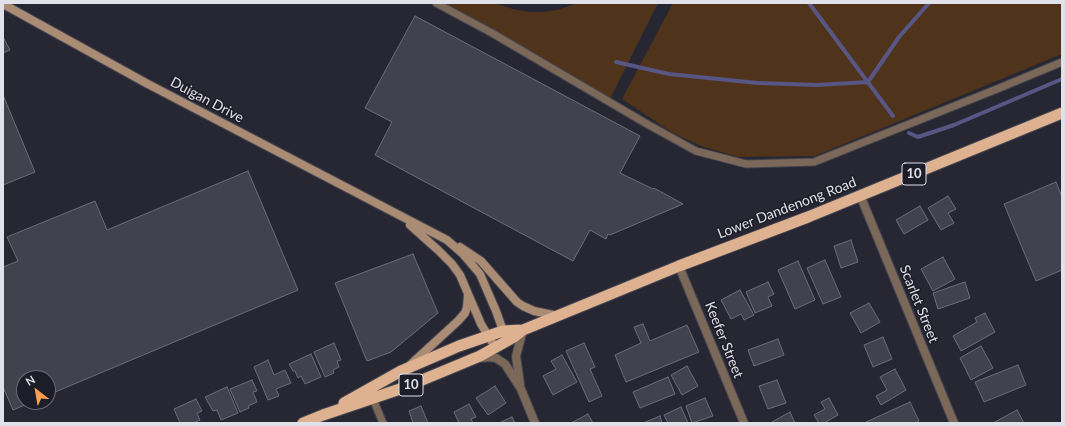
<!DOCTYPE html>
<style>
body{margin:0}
#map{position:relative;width:1065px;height:426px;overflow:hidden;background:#272733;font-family:Lato,sans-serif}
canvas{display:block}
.frame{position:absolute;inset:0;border:4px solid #e1e1e9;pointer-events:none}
.north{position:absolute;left:16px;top:370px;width:40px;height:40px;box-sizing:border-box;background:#1d1d29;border:1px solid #6b6b76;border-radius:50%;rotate:329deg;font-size:11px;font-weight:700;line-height:16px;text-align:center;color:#e1e1e9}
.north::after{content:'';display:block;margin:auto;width:14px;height:18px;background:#fa9f4e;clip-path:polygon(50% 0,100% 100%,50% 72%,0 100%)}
</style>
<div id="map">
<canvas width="1065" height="426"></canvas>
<div class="frame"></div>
<div class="north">N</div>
</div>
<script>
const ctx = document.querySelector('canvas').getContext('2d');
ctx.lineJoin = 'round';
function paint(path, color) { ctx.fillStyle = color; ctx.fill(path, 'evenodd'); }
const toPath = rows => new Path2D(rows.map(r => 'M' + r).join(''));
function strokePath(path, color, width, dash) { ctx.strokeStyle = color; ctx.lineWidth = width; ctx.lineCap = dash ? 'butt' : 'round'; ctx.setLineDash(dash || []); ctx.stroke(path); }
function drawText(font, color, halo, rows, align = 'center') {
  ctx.font = font + ' Lato,sans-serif'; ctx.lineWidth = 3; ctx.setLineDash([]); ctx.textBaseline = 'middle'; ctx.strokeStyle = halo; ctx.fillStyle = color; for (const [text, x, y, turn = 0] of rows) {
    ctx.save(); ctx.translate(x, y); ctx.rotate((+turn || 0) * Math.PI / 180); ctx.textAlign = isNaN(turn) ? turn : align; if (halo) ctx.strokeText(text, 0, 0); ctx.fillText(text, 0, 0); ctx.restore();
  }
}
paint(toPath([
 [445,3,494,3,513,9,528,12,543,12,557,10,578,3,658,3,610,99],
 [673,3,1062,3,1062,54,815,156,738,157,701,146,673,133,622,99]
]), '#4f331a');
strokePath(toPath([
 [809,3,893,116],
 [616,62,669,74,758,83,817,85,868,82,899,37,929,3],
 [909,133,918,137,954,125,1062,79]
]), '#575685', 4);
const building = toPath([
 [415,16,640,136,620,173,653,189,654,188,683,204,610,235,608,234,606,239,590,230,573,261,375,155,392,122,365,108,415,16],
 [3,37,10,50,3,53,3,37],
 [3,95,35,172,3,185,3,95],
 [248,171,298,290,48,395,48,378,24,378,24,402,32,402,13,410,3,387,3,267,18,261,7,237,95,201,107,230,248,171],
 [1056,182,1062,197,1062,270,1036,281,1004,204,1056,182],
 [948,196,956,209,948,213,954,223,941,230,928,208,948,196],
 [920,206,928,220,904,234,896,220,920,206],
 [851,240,858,262,841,268,834,246,851,240],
 [413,254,438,313,391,352,367,361,335,283,413,254],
 [943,257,955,279,933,291,921,269,943,257],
 [825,260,841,297,823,304,807,268,825,260],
 [798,261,815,300,795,309,778,270,798,261],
 [768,282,774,294,768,297,772,306,755,313,746,292,768,282],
 [965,282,970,298,938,309,933,293,965,282],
 [740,290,754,315,744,320,741,314,731,319,721,300,740,290],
 [869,303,880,322,861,333,850,313,869,303],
 [985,313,995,332,961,351,953,336,977,322,975,318,985,313],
 [643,324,650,341,687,325,699,352,626,382,615,355,641,343,634,327,643,324],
 [883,337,892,359,873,367,864,345,883,337],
 [778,339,784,355,754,366,748,350,778,339],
 [334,343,341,360,337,361,339,367,333,370,334,373,325,377,314,352,334,343],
 [584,343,595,367,590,369,602,396,589,402,566,351,584,343],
 [981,346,993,368,971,380,960,358,981,346],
 [311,354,321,377,305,384,301,376,298,378,295,371,293,371,289,364,311,354],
 [562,355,577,382,553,395,543,376,556,369,551,361,562,355],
 [268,360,274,375,285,370,291,383,276,389,279,396,268,400,254,367,268,360],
 [1018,365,1026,385,984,402,975,382,1018,365],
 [687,366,698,386,682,395,671,375,687,366],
 [895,369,906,390,881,405,876,396,887,390,880,377,895,369],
 [668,377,675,394,640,408,633,392,668,377],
 [252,380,257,391,253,392,257,402,248,406,249,408,240,412,230,389,252,380],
 [777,380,786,403,768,409,759,386,777,380],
 [495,386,506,403,488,415,476,398,495,386],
 [227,387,238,413,221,420,217,410,213,411,205,397,227,387],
 [705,398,713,416,692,423,686,406,705,398],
 [829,398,838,415,824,423,819,423,814,415,825,409,821,402,829,398],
 [196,399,202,411,197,413,200,420,193,423,180,423,174,409,196,399],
 [910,402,919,421,915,423,864,423,910,402],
 [469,404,476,417,471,419,473,423,459,423,454,412,469,404],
 [421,406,428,423,413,423,409,411,421,406],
 [681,407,688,423,668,423,664,415,681,407],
 [1017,410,1024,423,993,423,1017,410],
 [790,412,795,423,773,423,772,422,790,412],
 [588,414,593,423,571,423,588,414],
 [660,416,662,423,643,423,660,416],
 [512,417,515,423,499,423,512,417]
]);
paint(building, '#42424f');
strokePath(building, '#6c6c7b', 1);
const service = toPath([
 [436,3,492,33,647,124,696,151,746,164,814,162,997,89,1062,62],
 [373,399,383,423]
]);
const minor = toPath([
 [860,195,954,423],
 [679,266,744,423],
 [480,358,489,357,496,358,505,364,521,389,535,423],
 [520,384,516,356,523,330]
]);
const secondary = toPath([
 [3,4,146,83,447,240,463,254,480,274,496,311,505,336],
 [410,225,438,250,452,264,460,275,481,324,495,347],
 [460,247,481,261,517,302,523,306,534,311,558,316],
 [410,365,458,321,465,313,467,307,468,294]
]);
const trunk = toPath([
 [344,403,401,371,459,346,503,331,523,330],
 [303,423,323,415,403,388,480,356,514,337,523,330,679,266,808,217,1062,113]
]);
strokePath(service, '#454550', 9);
strokePath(minor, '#454550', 10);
strokePath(secondary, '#454550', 10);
strokePath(trunk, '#454550', 13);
strokePath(service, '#7b6859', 7);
strokePath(minor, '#7b6859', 8);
strokePath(secondary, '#aa8b73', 8);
strokePath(trunk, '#deb290', 11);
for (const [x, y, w] of [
 [914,174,24],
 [411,385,24]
]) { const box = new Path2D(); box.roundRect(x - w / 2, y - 11, w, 22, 3); ctx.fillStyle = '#1d1d29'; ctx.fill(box); strokePath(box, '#e1e1e9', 1); }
drawText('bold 13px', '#e1e1e9', null, [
 ["10",914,174],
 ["10",411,385]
]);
drawText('14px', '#e1e1e9', '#1d1d29', [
 ["Duigan Drive",207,100,28],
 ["Lower Dandenong Road",787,208,-21],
 ["Scarlet Street",919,304,68],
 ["Keefer Street",724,340,68]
]);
</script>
